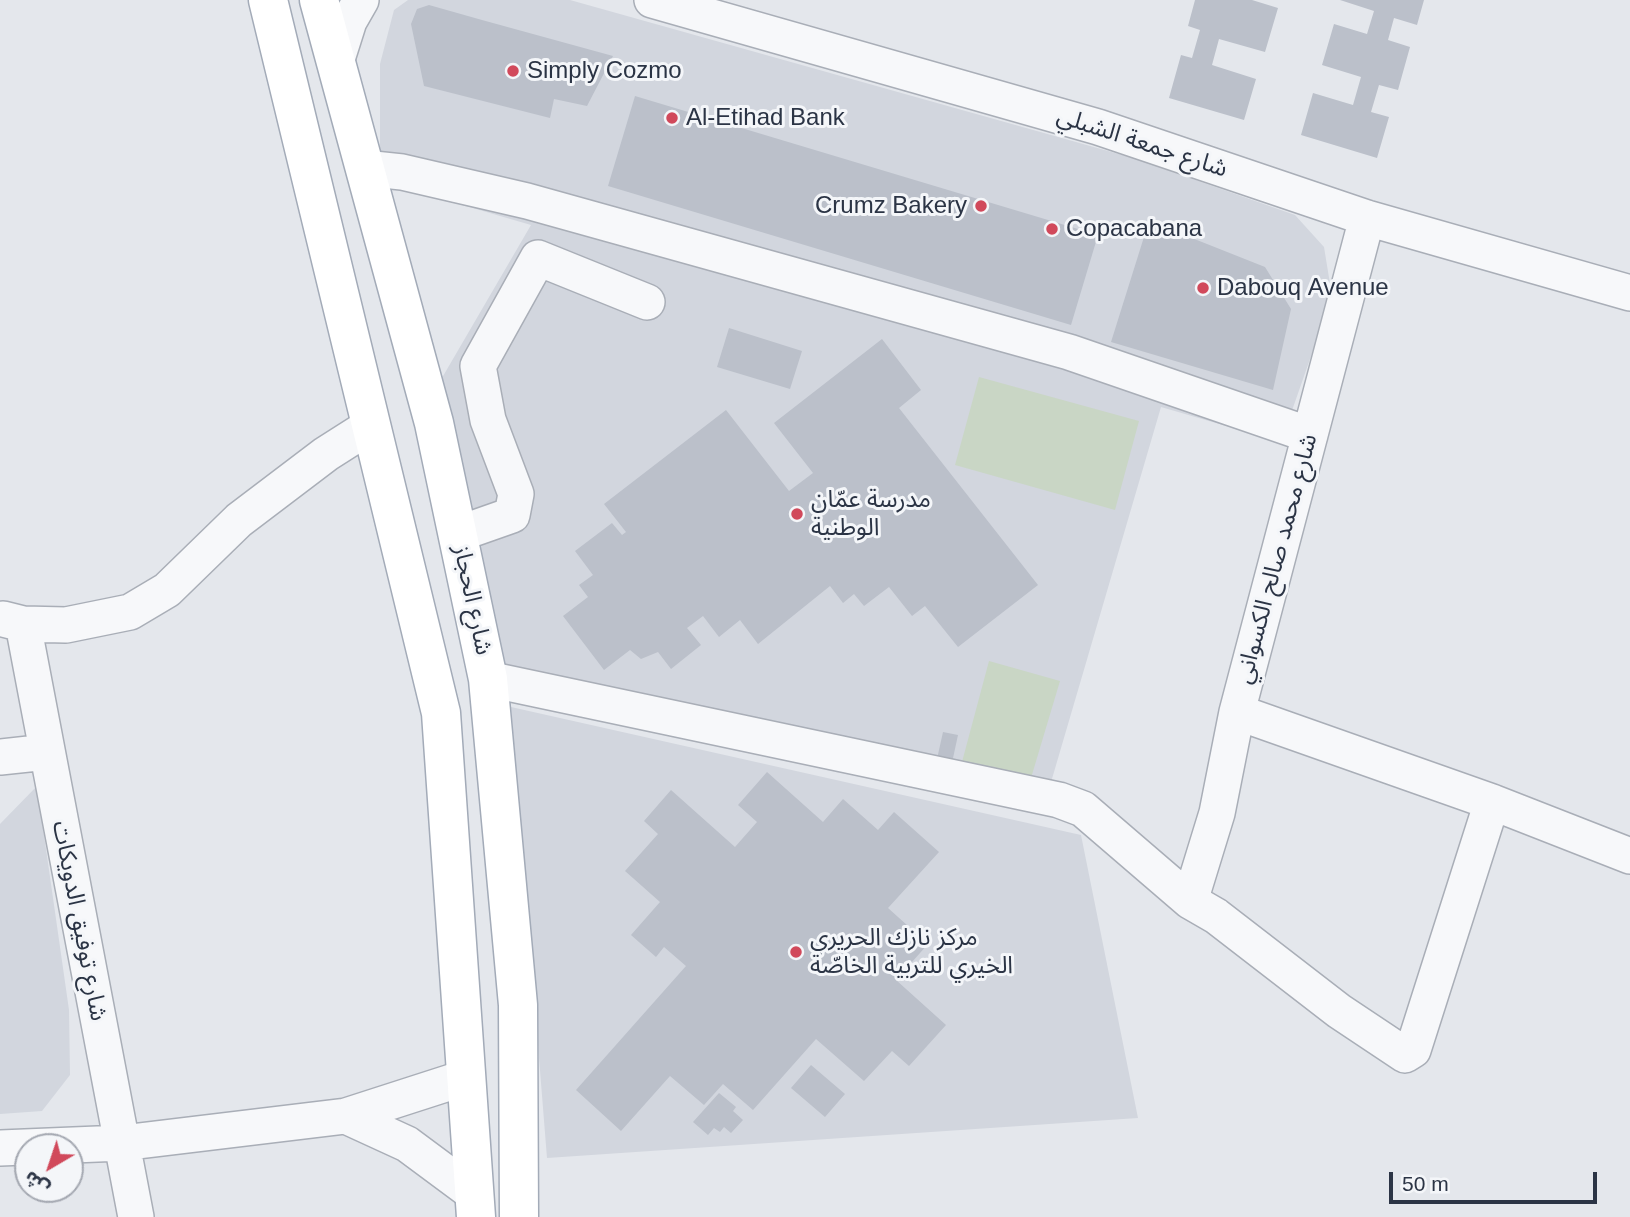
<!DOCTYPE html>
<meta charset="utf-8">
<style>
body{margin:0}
#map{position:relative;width:1630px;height:1217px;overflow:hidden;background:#e4e7ec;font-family:Arial,"Noto Sans Arabic",sans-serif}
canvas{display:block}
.north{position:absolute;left:14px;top:1133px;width:70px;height:70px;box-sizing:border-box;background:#f4f6f9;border:2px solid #a4a8b1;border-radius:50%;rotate:219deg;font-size:19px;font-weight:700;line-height:28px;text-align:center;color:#2b3445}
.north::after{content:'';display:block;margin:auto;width:24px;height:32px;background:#d1495b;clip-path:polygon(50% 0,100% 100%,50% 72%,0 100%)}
.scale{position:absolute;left:1389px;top:1172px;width:208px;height:32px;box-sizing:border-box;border:4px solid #2b3445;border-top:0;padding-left:9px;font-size:21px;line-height:24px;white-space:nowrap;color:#2b3445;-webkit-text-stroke:5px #f4f6f9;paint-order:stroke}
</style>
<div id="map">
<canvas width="1630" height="1217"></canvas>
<div class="north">ش</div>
<div class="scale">50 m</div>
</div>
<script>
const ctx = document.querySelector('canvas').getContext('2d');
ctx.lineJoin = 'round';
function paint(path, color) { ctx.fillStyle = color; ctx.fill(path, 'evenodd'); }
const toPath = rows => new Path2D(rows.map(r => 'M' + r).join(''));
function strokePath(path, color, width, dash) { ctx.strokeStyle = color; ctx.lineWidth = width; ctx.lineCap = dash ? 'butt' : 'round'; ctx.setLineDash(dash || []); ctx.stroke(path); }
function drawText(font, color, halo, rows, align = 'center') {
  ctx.font = font + ' Arial,"Noto Sans Arabic",sans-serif'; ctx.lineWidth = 6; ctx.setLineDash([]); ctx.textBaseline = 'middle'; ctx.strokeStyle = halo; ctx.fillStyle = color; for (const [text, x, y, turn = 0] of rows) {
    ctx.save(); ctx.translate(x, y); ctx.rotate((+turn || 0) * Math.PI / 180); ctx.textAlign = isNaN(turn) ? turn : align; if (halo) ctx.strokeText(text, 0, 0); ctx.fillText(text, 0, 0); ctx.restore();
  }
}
paint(toPath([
 [408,0,570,0,1133,158,1295,215,1324,247,1332,296,1281,442,1161,407,1049,789,500,677,439,383,531,225,380,181,380,64,394,10],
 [511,707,1081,835,1138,1118,547,1158],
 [37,786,69,1010,70,1075,42,1111,0,1114,0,824]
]), '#d2d6de');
paint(toPath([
 [979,377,1139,421,1115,510,955,465],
 [989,661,1060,681,1031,778,962,762]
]), '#c9d6c5');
paint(toPath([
 [1195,0,1252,0,1278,8,1265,52,1219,39,1212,65,1256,79,1244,120,1169,98,1181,55,1192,58,1200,30,1188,26],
 [1340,0,1424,0,1417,25,1394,18,1388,40,1410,47,1398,90,1379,85,1371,112,1389,117,1377,158,1301,135,1313,93,1353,105,1361,77,1322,65,1334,24,1367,34,1374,11],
 [429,5,482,20,613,56,587,106,554,99,550,118,424,86,411,24,417,9],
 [635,96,1098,235,1071,325,608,186],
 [1149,221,1265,267,1291,309,1273,390,1111,342],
 [729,328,802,351,790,389,717,367],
 [882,339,921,390,899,408,1038,585,958,647,925,606,912,616,889,587,864,606,854,594,843,603,830,586,758,644,740,620,719,637,703,616,687,628,701,645,671,669,658,652,641,659,630,650,604,670,563,616,588,597,579,585,593,575,575,551,612,523,622,535,626,532,604,504,726,410,789,491,813,473,774,423],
 [943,732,958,735,950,772,935,768],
 [767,772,823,822,843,799,878,830,894,812,939,852,888,908,928,944,896,980,946,1025,909,1066,892,1051,864,1081,816,1039,753,1110,723,1084,704,1105,670,1076,621,1131,576,1090,686,966,664,947,656,957,631,935,660,902,625,871,658,834,644,821,671,790,735,847,757,822,738,805],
 [811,1065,845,1094,825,1117,791,1088],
 [719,1093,736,1107,733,1111,743,1120,731,1133,724,1127,720,1132,714,1128,708,1135,693,1122]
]), '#bbc0ca');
const minor = toPath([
 [652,0,1098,127,1367,218,1630,293],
 [337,59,349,21,361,0],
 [364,168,402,172,527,201,1069,352,1310,435],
 [458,534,512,515,516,494,488,420,478,366,538,258,647,302],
 [3,619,23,624,66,625,130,612,167,590,239,520,326,454,370,426],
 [23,624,136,1217],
 [488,679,1059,800,1083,809,1190,901,1216,916,1339,1011,1405,1055,1413,1050,1492,802],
 [1237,712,1492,802,1630,856],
 [0,757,47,752],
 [1190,901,1217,813,1237,712,1367,218],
 [346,1116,407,1144,473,1193],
 [0,1148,122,1143,346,1116,467,1077]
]);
const major = toPath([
 [268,0,441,713,476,1217],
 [319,0,434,423,488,679,518,1005,519,1217]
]);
strokePath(minor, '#a9aeb7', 38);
strokePath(major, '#a3abb8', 41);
strokePath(minor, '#f7f8fa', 35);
strokePath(major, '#fff', 38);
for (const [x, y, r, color] of [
 [513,71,7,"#d1495b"],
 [672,118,7,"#d1495b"],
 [981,206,7,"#d1495b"],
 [1052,229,7,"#d1495b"],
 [1203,288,7,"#d1495b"],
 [797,514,7,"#d1495b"],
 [796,952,7,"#d1495b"]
]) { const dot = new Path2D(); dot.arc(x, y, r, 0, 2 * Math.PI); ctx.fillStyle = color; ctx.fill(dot); strokePath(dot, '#f4f6f9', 2.5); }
drawText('24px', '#2b3445', '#f4f6f9', [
 ["Simply Cozmo",527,71],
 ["Al-Etihad Bank",686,118],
 ["Crumz Bakery",967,206,"right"],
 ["Copacabana",1066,229],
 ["Dabouq Avenue",1217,288],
 ["مدرسة عمّان",811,500],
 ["الوطنية",811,528],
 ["مركز نازك الحريري",810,938],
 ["الخيري للتربية الخاصّة",810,966]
], 'left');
drawText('24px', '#2b3445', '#f4f6f9', [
 ["شارع جمعة الشبلي",1142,143,18],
 ["شارع محمد صالح الكسواني",1277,559,-75],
 ["شارع الحجاز",472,600,78],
 ["شارع توفيق الدويكات",79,921,79]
]);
</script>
